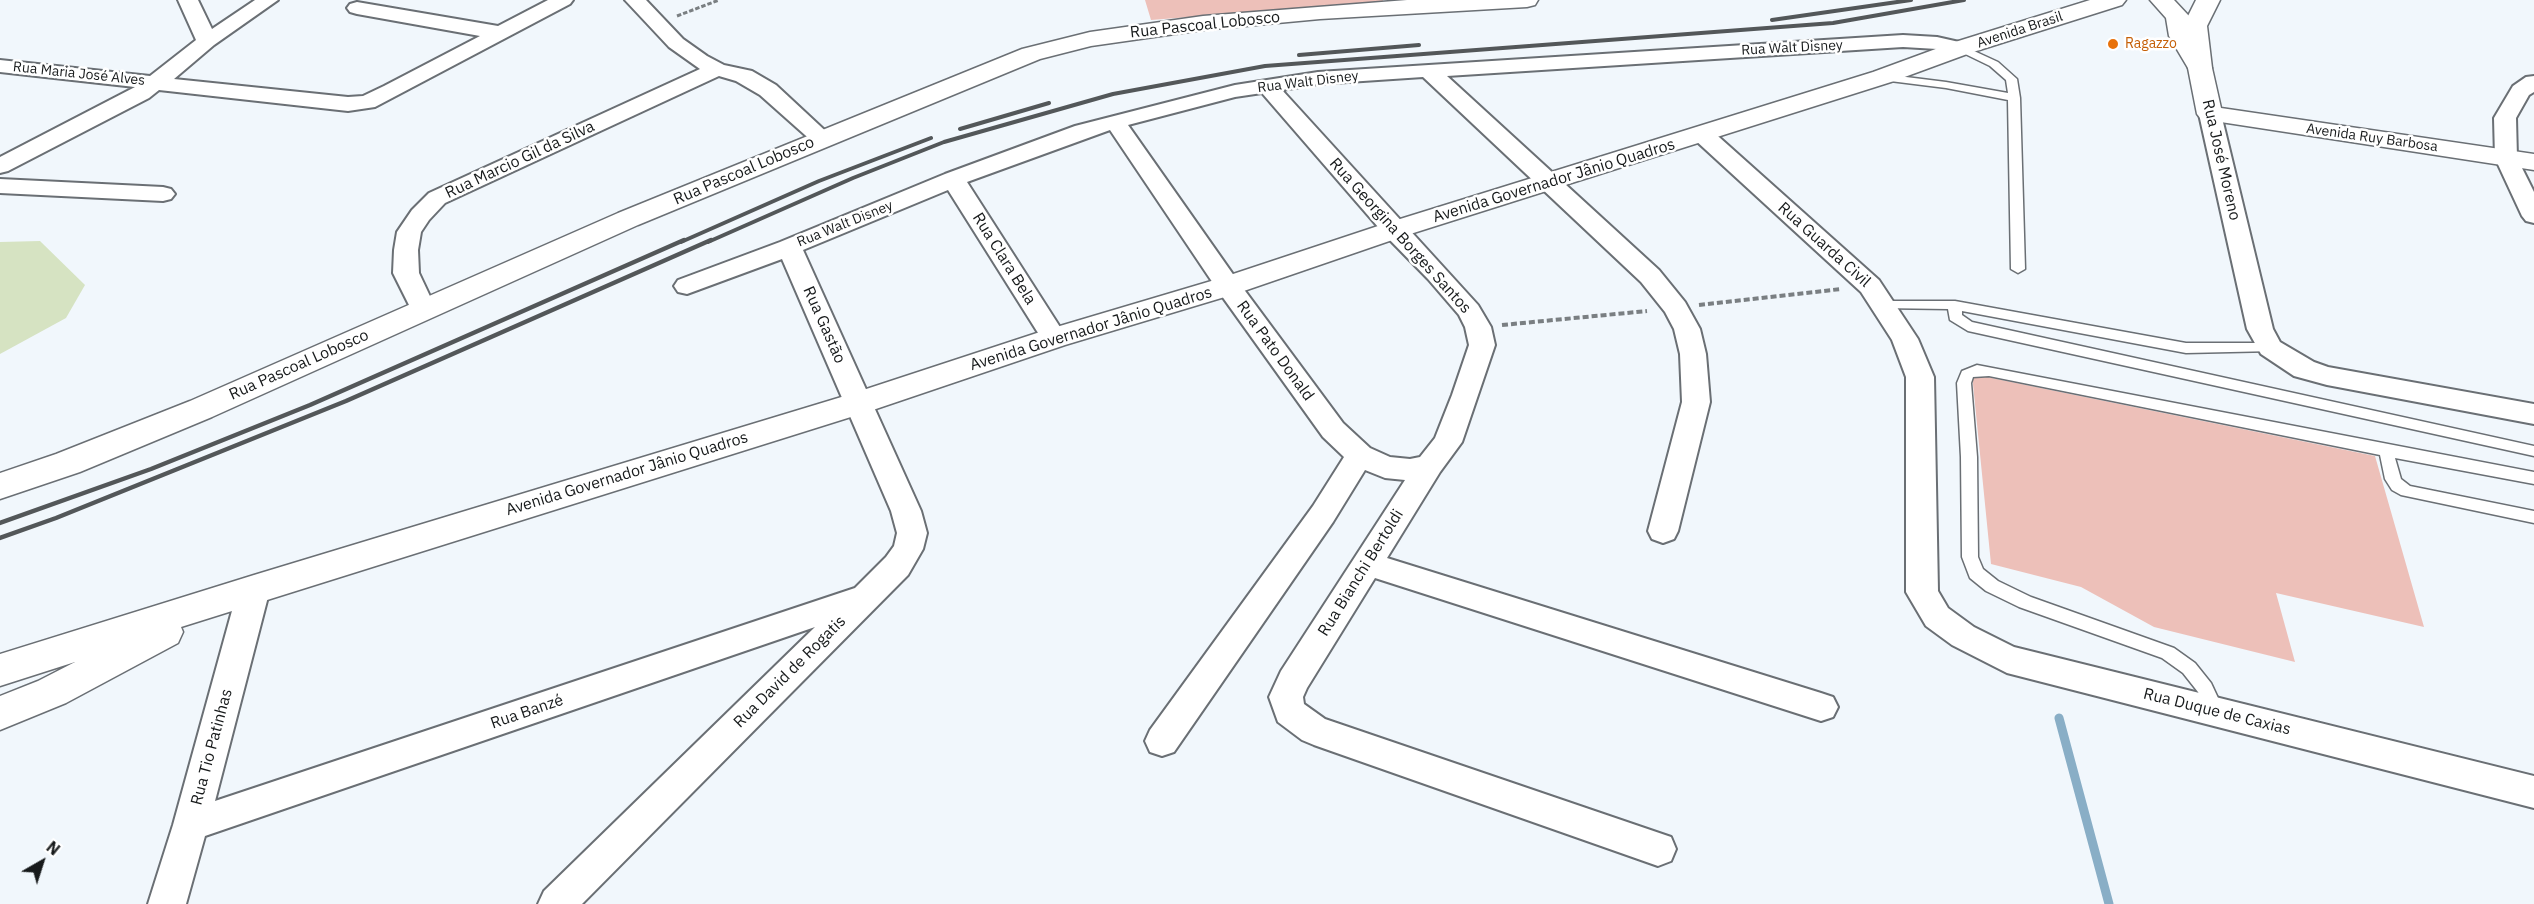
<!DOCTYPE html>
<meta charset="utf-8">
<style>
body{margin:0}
#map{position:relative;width:2534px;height:904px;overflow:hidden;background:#f1f7fc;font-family:"IBM Plex Sans",sans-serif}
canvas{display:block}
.north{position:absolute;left:12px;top:832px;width:60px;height:60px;-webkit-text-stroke:4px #fff;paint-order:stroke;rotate:39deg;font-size:16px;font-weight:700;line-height:24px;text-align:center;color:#171a1b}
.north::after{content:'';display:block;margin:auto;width:21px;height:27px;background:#171a1b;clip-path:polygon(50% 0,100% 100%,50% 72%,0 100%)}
</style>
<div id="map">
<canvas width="2534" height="904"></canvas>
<div class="north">N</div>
</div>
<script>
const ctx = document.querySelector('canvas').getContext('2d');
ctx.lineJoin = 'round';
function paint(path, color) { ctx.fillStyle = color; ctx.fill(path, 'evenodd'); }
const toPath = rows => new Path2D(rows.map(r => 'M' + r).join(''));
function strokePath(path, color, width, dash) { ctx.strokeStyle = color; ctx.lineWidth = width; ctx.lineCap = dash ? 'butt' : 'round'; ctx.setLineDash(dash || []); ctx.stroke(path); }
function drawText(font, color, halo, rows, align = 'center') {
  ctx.font = font + ' "IBM Plex Sans",sans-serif'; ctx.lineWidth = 5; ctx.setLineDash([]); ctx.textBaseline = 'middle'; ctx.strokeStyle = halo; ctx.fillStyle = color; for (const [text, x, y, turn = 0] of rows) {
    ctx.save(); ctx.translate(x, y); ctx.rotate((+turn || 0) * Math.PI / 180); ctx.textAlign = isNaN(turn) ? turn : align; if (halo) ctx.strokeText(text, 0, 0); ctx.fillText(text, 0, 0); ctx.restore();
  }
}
paint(toPath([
 [40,241,85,285,66,318,0,354,0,242]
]), '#d6e3c2');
strokePath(toPath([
 [2059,718,2109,904]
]), '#89aec6', 9);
paint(toPath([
 [1145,0,1383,0,1383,2,1151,20],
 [1972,374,2375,456,2424,627,2276,593,2295,662,2154,627,2081,587,1991,564]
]), '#edc0b9');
const service = toPath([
 [1961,45,1998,62,2017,79,2020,98,2025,269,2018,273,2011,269,2008,100,1946,88,1882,80,1876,77,1882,74,1946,82,2008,93,2006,80,1990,66,1957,50,1956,48,1961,45],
 [1884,301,1955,301,2186,343,2270,343,2277,348,2275,351,2186,353,1962,311,1962,315,1972,322,2534,446,2534,456,1968,331,1950,320,1948,309,1879,308,1877,305,1879,302,1884,301],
 [1977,365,2534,472,2534,484,2395,458,2401,479,2410,486,2534,511,2534,523,2401,495,2392,490,2385,479,2380,455,1989,376,1973,377,1971,383,1977,457,1978,557,1983,569,1998,581,2031,597,2174,648,2195,663,2211,683,2224,711,2221,716,2215,719,2209,716,2198,692,2183,673,2162,658,2019,607,1986,591,1970,578,1962,557,1961,457,1957,383,1962,371,1977,365]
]);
const minor = toPath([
 [178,0,198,0,212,29,255,0,278,0,214,45,174,79,348,97,363,96,384,86,480,36,357,14,350,12,347,8,350,4,357,2,498,26,548,0,573,0,570,4,375,107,348,111,159,90,149,98,8,171,0,173,0,157,135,87,0,72,0,60,150,76,196,40,178,0],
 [625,0,646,0,683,39,707,56,724,65,752,71,776,85,833,138,830,143,822,145,814,143,760,95,736,81,719,76,445,203,429,220,421,232,418,250,419,273,436,309,432,315,423,318,414,315,393,273,394,250,397,232,412,210,429,193,700,69,669,47,625,0],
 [1903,35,1937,37,1968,44,1971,48,1968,52,1961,54,1937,49,1903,47,1447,76,1659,270,1685,302,1700,329,1706,354,1710,402,1678,531,1674,539,1663,543,1652,539,1648,531,1682,402,1680,354,1674,329,1665,312,1641,282,1423,77,1318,84,1282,90,1478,305,1491,327,1495,345,1462,442,1440,472,1387,558,1821,693,1833,697,1838,707,1833,717,1821,721,1375,578,1307,688,1303,697,1304,704,1325,719,1671,837,1676,849,1671,861,1658,866,1314,745,1302,740,1278,722,1269,697,1281,671,1405,480,1385,478,1365,470,1333,522,1174,752,1162,756,1150,752,1145,741,1150,730,1313,506,1344,457,1323,437,1219,292,1110,130,967,182,1067,338,1063,344,1054,347,1045,344,948,190,803,250,921,511,927,533,923,549,908,575,582,904,538,904,544,891,815,627,205,836,186,904,148,904,173,825,238,589,243,580,254,577,265,580,270,589,215,801,855,588,886,557,894,546,897,533,891,511,782,259,687,294,678,292,674,286,678,280,780,242,945,174,1075,126,1235,85,1318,72,1903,35],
 [1262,93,1385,235,1428,279,1459,315,1465,327,1469,345,1452,395,1435,438,1420,457,1410,459,1390,457,1370,448,1343,423,1237,280,1128,125,1235,97,1262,93],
 [2534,76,2534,92,2529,95,2516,118,2517,158,2534,192,2534,223,2526,221,2522,216,2495,158,2494,118,2513,86,2526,77,2534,76],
 [2210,107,2218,109,2221,114,2273,329,2280,342,2314,362,2328,367,2534,404,2534,424,2327,385,2294,376,2261,354,2247,329,2199,114,2202,109,2210,107],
 [1702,127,1710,129,1879,280,1918,339,1934,377,1938,591,1948,608,1974,627,2014,647,2534,776,2534,808,2007,673,1952,645,1926,626,1906,592,1906,377,1892,340,1861,292,1694,139,1691,134,1694,129,1702,127],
 [0,179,163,187,171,189,175,194,171,199,163,201,0,193,0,179]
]);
const tertiary = toPath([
 [2150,0,2174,0,2189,16,2193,36,2212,68,2221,108,2534,154,2534,170,2201,119,2197,114,2188,68,2169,36,2166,18,2150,0]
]);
const secondary = toPath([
 [1407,0,1538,0,1535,5,1527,7,1320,19,1203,30,1091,46,1040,59,638,225,212,417,80,472,0,499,0,473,56,454,190,401,618,213,1022,49,1090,32,1203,16,1407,0],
 [2090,0,2126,0,2122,5,1970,53,1891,82,1404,236,1238,293,1065,345,870,411,181,627,183,632,178,643,66,703,0,730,0,696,38,681,75,662,0,686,0,654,254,575,848,395,1043,331,1218,279,1384,224,1873,72,1952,43,2090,0],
 [2196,0,2220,0,2207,26,2212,68,2209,73,2200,75,2191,73,2188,68,2183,26,2196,0]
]);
strokePath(service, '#6a6f74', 3);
strokePath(minor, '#6a6f74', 4);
strokePath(tertiary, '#6a6f74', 3);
strokePath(secondary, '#6a6f74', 3);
strokePath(toPath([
 [677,16,719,0]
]), '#7a7f82', 3, [4.5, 2]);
strokePath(toPath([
 [1699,305,1841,289],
 [1502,325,1647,311]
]), '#7a7f82', 4, [6, 3]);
paint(service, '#fff');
paint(minor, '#fff');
paint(tertiary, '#fff');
paint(secondary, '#fff');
strokePath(toPath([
 [1772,20,1911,0],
 [1299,55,1419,45],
 [960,129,1049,103],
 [681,242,819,181,931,138],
 [708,242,853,178,944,142,1113,94,1265,66,1833,23,1964,0]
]), '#535759', 4);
strokePath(toPath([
 [0,523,151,469,310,405,684,240],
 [0,538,56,518,346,401,711,240]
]), '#535759', 4.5);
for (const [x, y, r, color] of [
 [2113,44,6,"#e8710a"]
]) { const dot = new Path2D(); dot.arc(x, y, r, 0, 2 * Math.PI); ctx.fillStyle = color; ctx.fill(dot); strokePath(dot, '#fff', 2); }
drawText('14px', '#171a1b', '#fff', [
 ["Avenida Brasil",2020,30,-18],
 ["Rua Walt Disney",1792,48,-3],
 ["Rua Maria José Alves",79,74,6],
 ["Rua Walt Disney",1308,82,-7],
 ["Avenida Ruy Barbosa",2372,138,8],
 ["Rua Walt Disney",845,224,-22]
]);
drawText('14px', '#c56008', '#fff', [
 ["Ragazzo",2125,44]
], 'left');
drawText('16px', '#171a1b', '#fff', [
 ["Rua Pascoal Lobosco",1205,25,-6],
 ["Rua Marcio Gil da Silva",520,160,-25],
 ["Rua José Moreno",2221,160,77],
 ["Rua Pascoal Lobosco",744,171,-23],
 ["Avenida Governador Jânio Quadros",1554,181,-17],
 ["Rua Georgina Borges Santos",1400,236,48],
 ["Rua Guarda Civil",1824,245,42],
 ["Rua Clara Bela",1004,259,58],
 ["Rua Gastão",824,325,66],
 ["Avenida Governador Jânio Quadros",1091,329,-17],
 ["Rua Pato Donald",1275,351,54],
 ["Rua Pascoal Lobosco",299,365,-24],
 ["Avenida Governador Jânio Quadros",627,474,-17],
 ["Rua Bianchi Bertoldi",1361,573,-58],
 ["Rua David de Rogatis",790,672,-45],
 ["Rua Banzé",527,712,-19],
 ["Rua Duque de Caxias",2217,712,14],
 ["Rua Tio Patinhas",212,747,-75]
]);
</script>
